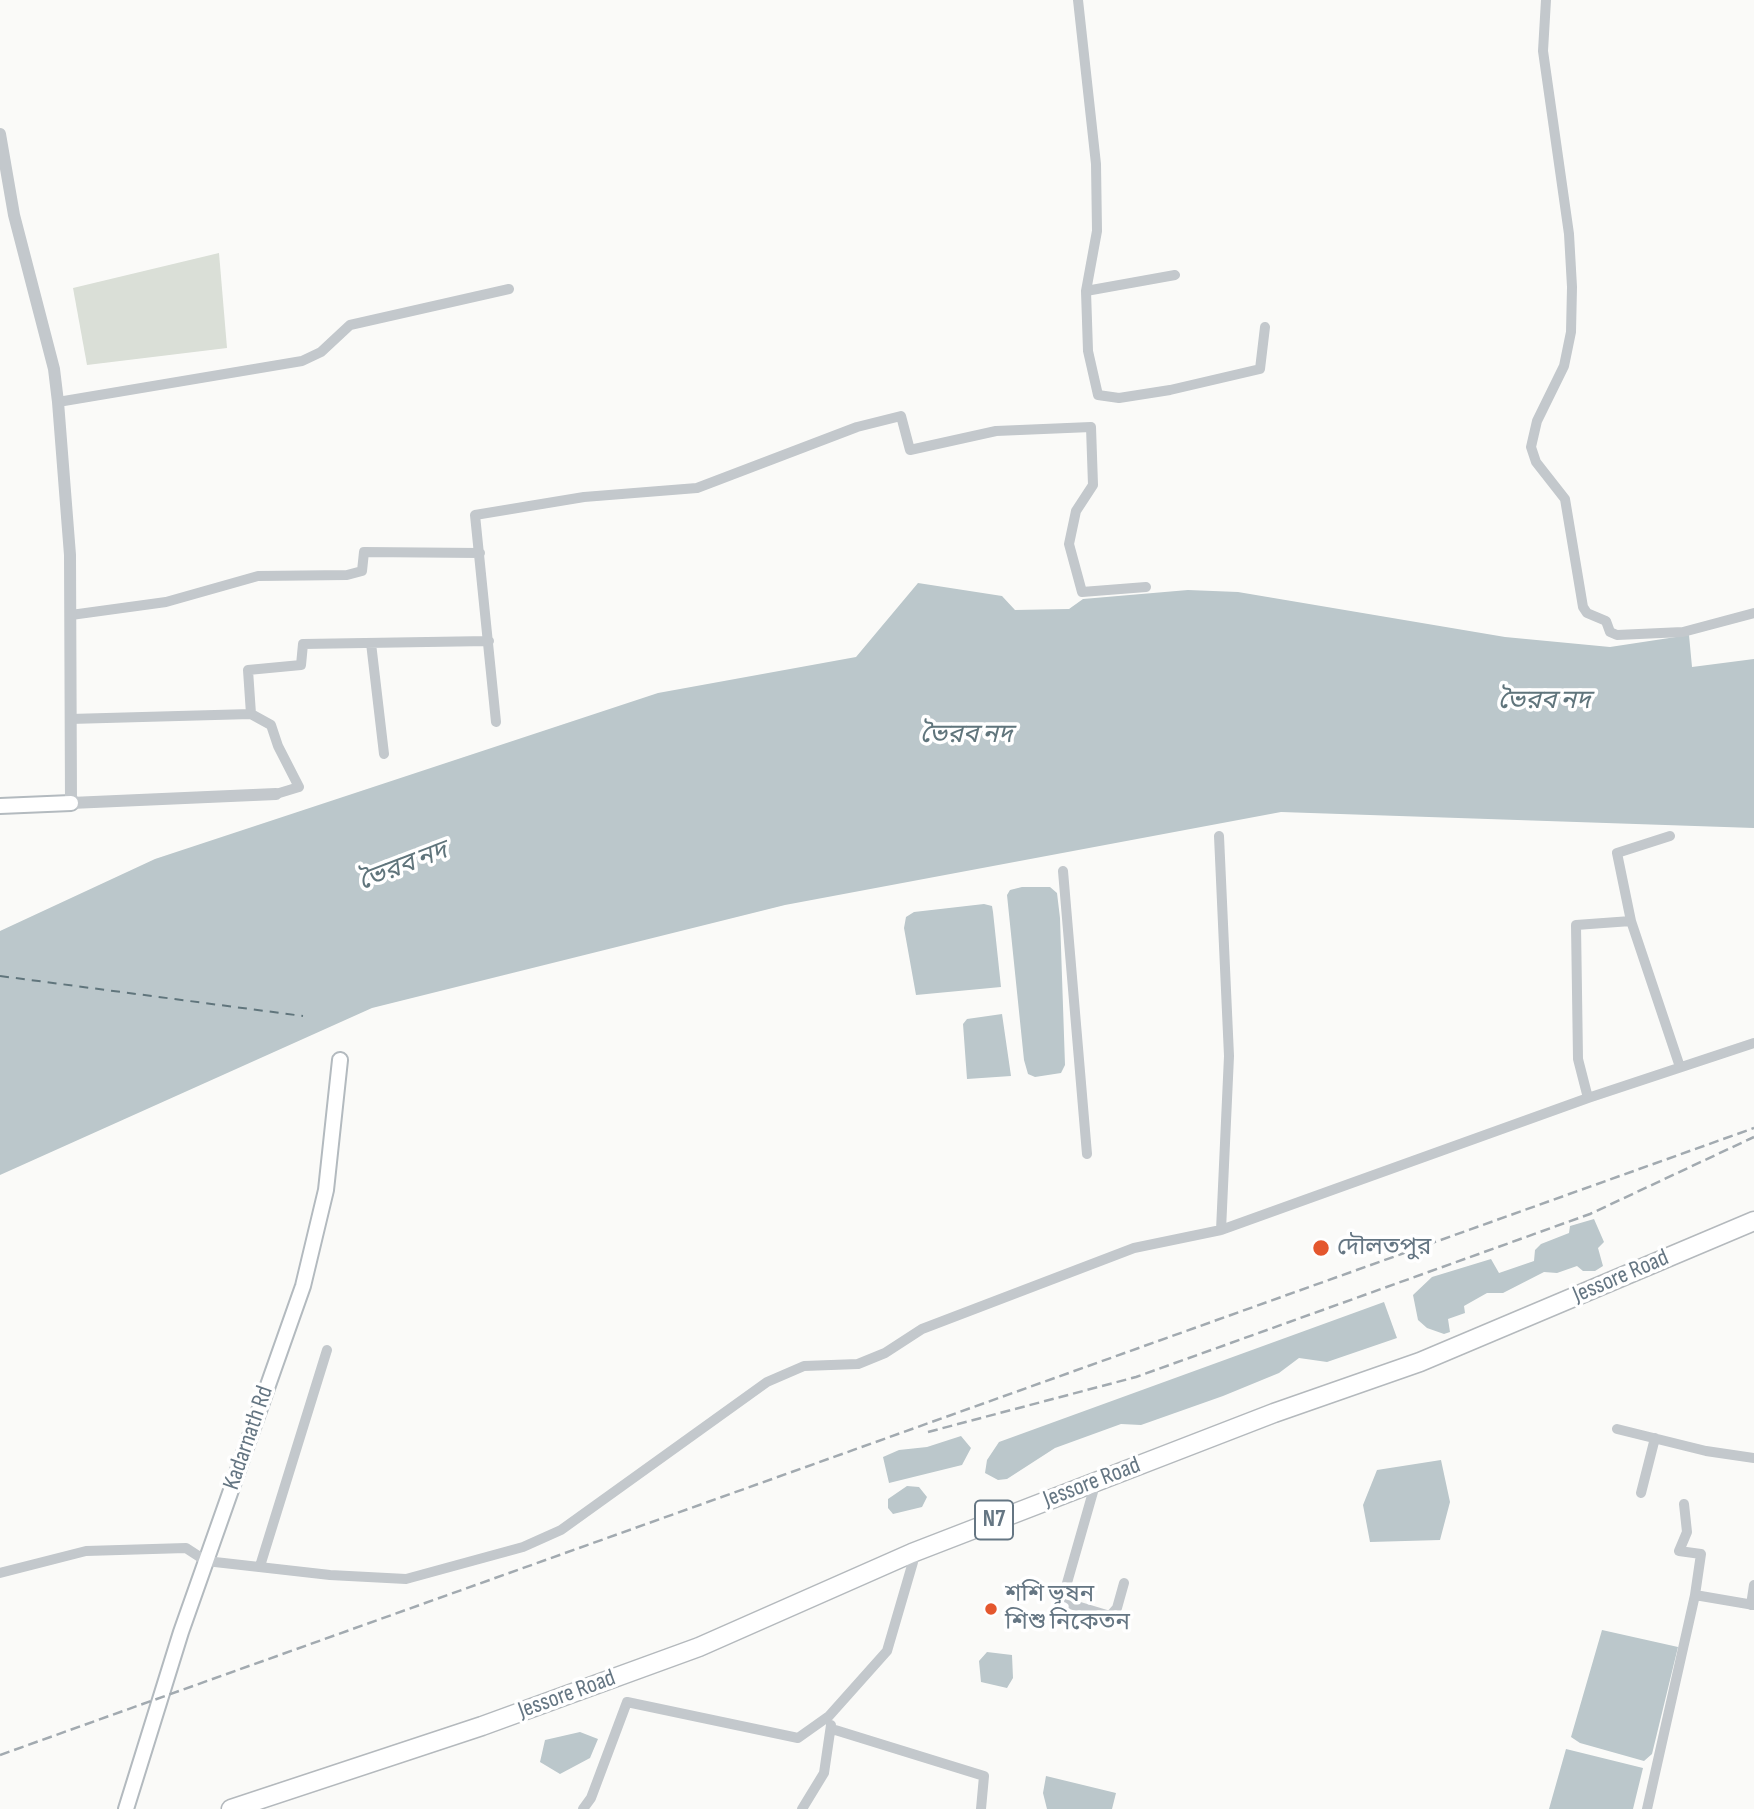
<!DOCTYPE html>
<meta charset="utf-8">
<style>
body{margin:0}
canvas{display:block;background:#fafaf8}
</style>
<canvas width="1754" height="1809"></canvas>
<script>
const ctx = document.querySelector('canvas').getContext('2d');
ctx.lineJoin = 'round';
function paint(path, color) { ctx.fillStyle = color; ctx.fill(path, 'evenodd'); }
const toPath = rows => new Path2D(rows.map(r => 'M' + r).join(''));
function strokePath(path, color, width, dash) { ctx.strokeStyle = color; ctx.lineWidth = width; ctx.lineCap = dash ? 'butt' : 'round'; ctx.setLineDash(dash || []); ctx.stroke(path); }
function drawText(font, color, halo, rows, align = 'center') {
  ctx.font = font + ' "Sofia Sans Condensed","Noto Sans Bengali",sans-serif'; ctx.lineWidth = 7; ctx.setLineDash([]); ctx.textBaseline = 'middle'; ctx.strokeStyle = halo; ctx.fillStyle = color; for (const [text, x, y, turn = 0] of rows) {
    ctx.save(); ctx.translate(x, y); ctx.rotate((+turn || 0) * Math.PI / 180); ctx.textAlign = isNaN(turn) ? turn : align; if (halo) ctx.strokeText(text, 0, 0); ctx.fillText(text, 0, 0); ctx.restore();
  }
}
paint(toPath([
 [219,253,227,348,87,365,73,288]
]), '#dadfd7');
paint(toPath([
 [918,583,1002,596,1015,610,1069,609,1083,599,1188,590,1238,592,1505,637,1610,647,1689,635,1692,667,1754,659,1754,828,1281,812,785,905,372,1008,0,1175,0,931,155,859,658,693,856,657],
 [1022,887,1050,887,1057,893,1060,918,1065,1065,1061,1073,1035,1077,1028,1074,1024,1060,1007,895,1010,890],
 [984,904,992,906,993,912,1001,987,916,995,904,928,906,917,914,912],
 [1002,1014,1011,1076,967,1079,963,1024,967,1019],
 [1594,1219,1604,1242,1598,1248,1603,1266,1595,1271,1583,1271,1577,1266,1557,1273,1544,1272,1503,1293,1487,1293,1464,1306,1465,1313,1448,1319,1450,1332,1444,1334,1427,1328,1418,1320,1413,1295,1432,1277,1491,1259,1499,1273,1534,1261,1535,1250,1541,1244,1569,1233,1570,1226],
 [1384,1302,1397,1338,1327,1362,1299,1358,1279,1373,1223,1396,1141,1425,1121,1424,1055,1448,1007,1479,998,1480,985,1473,987,1460,999,1442],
 [961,1436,971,1448,962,1465,889,1483,883,1457,899,1450,927,1447],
 [1441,1460,1450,1502,1440,1540,1370,1542,1363,1505,1377,1470],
 [907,1486,919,1487,927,1497,922,1507,893,1514,888,1508,888,1499],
 [1602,1630,1678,1647,1652,1754,1644,1761,1580,1743,1571,1737],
 [987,1652,1012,1655,1013,1678,1007,1688,981,1682,979,1661],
 [580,1732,598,1739,590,1758,560,1774,540,1762,545,1740],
 [1566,1749,1643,1768,1633,1809,1549,1809],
 [1046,1776,1116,1793,1112,1809,1047,1809,1043,1793]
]), '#bbc7cb');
strokePath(toPath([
 [0,976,303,1016]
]), '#60757c', 2, [9, 7]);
const secondary = toPath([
 [0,806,71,803],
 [126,1809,181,1632,303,1286,326,1190,340,1060]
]);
const trunk = toPath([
 [231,1809,482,1726,699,1647,912,1553,1274,1413,1420,1362,1754,1221]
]);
strokePath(secondary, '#b3babf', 18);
strokePath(trunk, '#b4b9bd', 21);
strokePath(toPath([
 [1078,0,1096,164,1097,231,1086,291,1088,351,1098,395,1119,398,1170,390,1260,369,1265,327],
 [1546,0,1543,51,1569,234,1572,287,1571,332,1564,366,1537,421,1531,447,1536,462,1565,499,1583,607,1587,613,1606,621,1610,632,1617,635,1683,632,1754,613],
 [1086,291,1175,275],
 [58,402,302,361,321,352,350,325,509,289],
 [71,615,166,602,258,576,347,575,362,571,364,552,480,553],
 [371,643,384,754],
 [251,714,271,725,278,746,299,787,276,794],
 [70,719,251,714,248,670,301,665,303,644,489,641],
 [496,722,475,515,584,497,697,488,857,427,901,416,910,450,996,431,1091,427,1093,485,1076,511,1069,544,1082,592,1146,587],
 [1219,836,1229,1056,1221,1230],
 [1670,836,1617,853,1631,921,1680,1067],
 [1063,871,1087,1154],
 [1588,1098,1578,1059,1576,925,1631,921],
 [1617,1429,1706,1451,1754,1458],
 [1093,1492,1065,1590,1070,1604,1110,1616,1117,1608,1124,1583],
 [1641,1493,1655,1438],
 [1684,1504,1687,1532,1679,1551,1701,1554,1695,1595],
 [260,1566,327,1350],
 [0,1573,86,1551,186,1548,206,1561,330,1575,406,1579,523,1547,561,1530,767,1382,804,1366,858,1364,885,1353,922,1329,1134,1248,1221,1230,1588,1098,1754,1043],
 [1751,1605,1754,1585],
 [832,1729,984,1776,981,1809],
 [583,1809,591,1798,627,1702,798,1738,829,1716,887,1651,913,1562],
 [802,1809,824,1773,831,1725],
 [1647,1809,1695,1595,1754,1605]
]), '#c3c8cc', 10);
strokePath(toPath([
 [0,134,14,215,54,369,58,402,70,555,71,803,276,794]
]), '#c3c8cc', 12);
strokePath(secondary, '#fff', 14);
strokePath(trunk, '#fff', 18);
strokePath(toPath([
 [928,1432,1136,1377,1590,1214,1754,1137],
 [0,1755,1754,1128]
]), '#a2aab0', 2.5, [10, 5]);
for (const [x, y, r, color] of [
 [1321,1248,9,"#e4572e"],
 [991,1609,7,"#e4572e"]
]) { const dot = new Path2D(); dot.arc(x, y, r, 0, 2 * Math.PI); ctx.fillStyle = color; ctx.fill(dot); strokePath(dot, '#fff', 2.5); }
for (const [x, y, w] of [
 [994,1520,38]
]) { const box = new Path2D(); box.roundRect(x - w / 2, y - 19.5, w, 39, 5); ctx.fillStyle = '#fff'; ctx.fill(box); strokePath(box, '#657683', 2); }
drawText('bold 23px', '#657683', null, [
 ["N7",994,1520]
]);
drawText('24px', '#657683', '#fff', [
 ["দৌলতপুর",1337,1248],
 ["শশি ভূষন",1005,1595],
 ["শিশু নিকেতন",1005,1623]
], 'left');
drawText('24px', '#657683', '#fff', [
 ["Jessore Road",1621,1277,-23],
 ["Kadarnath Rd",249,1438,-71],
 ["Jessore Road",1092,1483,-21],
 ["Jessore Road",567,1695,-20]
]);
drawText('italic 26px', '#60757c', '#fff', [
 ["ভৈরব নদ",1544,701],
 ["ভৈরব নদ",966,735],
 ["ভৈরব নদ",403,867,-21]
]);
</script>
